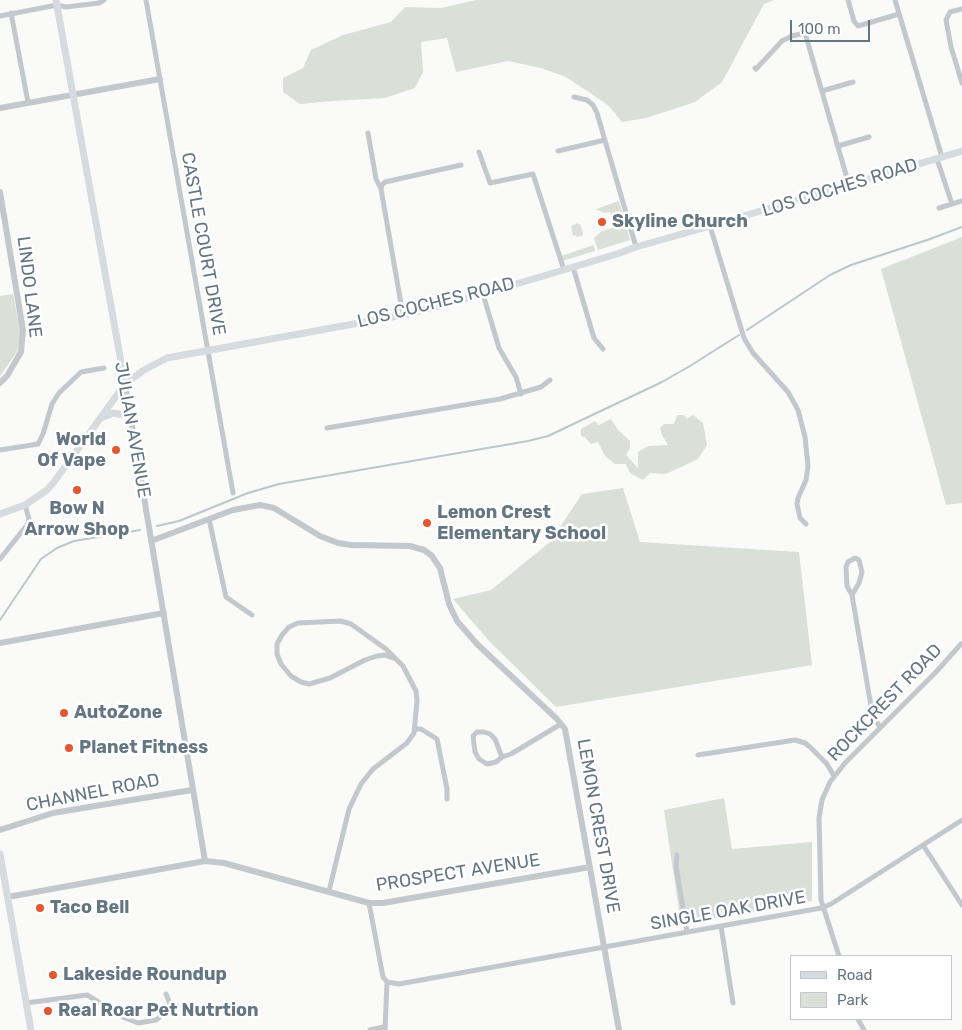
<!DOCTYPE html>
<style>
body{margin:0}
#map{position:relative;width:962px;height:1030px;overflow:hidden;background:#fafaf8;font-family:Rubik,sans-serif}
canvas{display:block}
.legend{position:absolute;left:790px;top:955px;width:162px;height:65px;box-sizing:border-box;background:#fff;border:1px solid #c1c8cd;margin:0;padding:6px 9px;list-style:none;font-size:15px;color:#657683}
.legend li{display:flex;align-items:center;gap:10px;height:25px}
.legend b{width:25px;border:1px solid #c1c8cd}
.scale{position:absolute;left:790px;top:20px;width:80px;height:22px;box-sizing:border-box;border:2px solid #657683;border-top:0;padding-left:6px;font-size:15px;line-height:18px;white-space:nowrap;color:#657683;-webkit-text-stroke:4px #fff;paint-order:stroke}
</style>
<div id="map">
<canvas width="962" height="1030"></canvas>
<ul class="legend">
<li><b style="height:6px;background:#d6dbdf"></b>Road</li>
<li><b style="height:14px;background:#dadfd7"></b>Park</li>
</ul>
<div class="scale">100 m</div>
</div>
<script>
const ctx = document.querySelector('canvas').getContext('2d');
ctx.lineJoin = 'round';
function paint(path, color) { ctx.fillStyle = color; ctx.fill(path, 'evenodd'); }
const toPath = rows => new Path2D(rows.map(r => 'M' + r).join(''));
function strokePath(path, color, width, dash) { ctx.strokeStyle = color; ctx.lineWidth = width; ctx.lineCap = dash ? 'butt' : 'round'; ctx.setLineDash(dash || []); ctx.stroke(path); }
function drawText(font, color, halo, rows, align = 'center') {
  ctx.font = font + ' Rubik,sans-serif'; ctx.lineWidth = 5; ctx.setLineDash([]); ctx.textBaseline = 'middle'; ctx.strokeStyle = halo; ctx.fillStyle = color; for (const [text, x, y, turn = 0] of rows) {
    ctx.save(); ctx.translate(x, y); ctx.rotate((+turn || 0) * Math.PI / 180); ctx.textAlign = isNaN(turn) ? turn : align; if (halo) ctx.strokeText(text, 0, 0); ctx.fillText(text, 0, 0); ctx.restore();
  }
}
paint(toPath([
 [476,0,774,0,764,4,722,82,695,102,646,118,622,122,608,105,566,77,541,68,508,61,456,72,447,38,421,42,423,72,415,88,385,98,332,101,300,104,283,92,283,78,303,68,311,50,343,35,391,22,405,7,441,8],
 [619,201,630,240,598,250,594,238,602,231,613,228,614,224,610,212,604,213,596,209],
 [578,223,578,224,580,224,583,233,582,236,576,237,576,235,573,236,571,226],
 [962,237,962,503,946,505,881,269],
 [594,245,595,251,562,261,561,256],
 [13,294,20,329,20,341,17,352,0,376,0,296],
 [677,415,684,415,687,419,693,415,703,423,707,445,698,459,666,474,650,473,643,480,630,473,626,464,615,464,605,456,598,442,591,444,585,437,581,436,581,429,595,421,599,425,611,419,618,430,630,441,630,448,626,455,638,468,638,452,648,446,668,445,662,435,660,428,664,424,674,424],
 [623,488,640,542,799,552,812,665,556,707,489,641,453,599,491,590,550,542,582,494],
 [724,798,732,849,812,842,812,901,681,924,664,810]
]), '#dadfd7');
strokePath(toPath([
 [747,330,830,275,851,265,930,239,962,227],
 [157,526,179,521,248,493,279,484,528,441,548,436,662,382,690,366,739,335],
 [0,620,41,559,57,548,74,541,140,530]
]), '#bbc7cb', 2);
strokePath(toPath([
 [146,0,233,493],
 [848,0,854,21,858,26,899,14],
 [895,0,942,157],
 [962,9,950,12,946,20,951,47,962,83],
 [11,13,28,102],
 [0,16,57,5,66,7,99,3,104,0],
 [755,68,756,69,782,41,792,36,805,33,849,185],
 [822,91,853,82],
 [574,97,587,100,593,105,597,113,636,247],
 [368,133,376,179,381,189],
 [838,146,869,137],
 [558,151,605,140],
 [479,152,490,183,533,174,564,270],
 [937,159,952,204],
 [939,208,962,201],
 [710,226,744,338,753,353,788,392,798,410,805,437,808,466,806,480,798,498,797,504,800,518,806,524],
 [573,267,594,338,603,349],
 [483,294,499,348,516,377,521,394],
 [403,315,381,189,382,185,385,182,461,165],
 [327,428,500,399,541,387,550,380],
 [0,450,38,444,43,434,52,404,59,393,81,372,104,368],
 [209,519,226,597,252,615],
 [0,559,27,525,29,519,25,505],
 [852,595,847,586,846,567,848,562,855,558,859,560,862,572,859,583,852,595,872,712,880,728],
 [415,729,421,729,437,739,447,789,447,799],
 [698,755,795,740,805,743,810,747,827,764,834,776],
 [502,757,495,739,490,734,484,732,477,732,473,736,475,752,479,759,487,764,496,762,502,757,511,754,561,724],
 [923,845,962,905],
 [677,855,676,866,687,932],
 [329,891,349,809,361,784,373,769,407,743,414,733,417,701,416,691,403,666,386,649,351,624,341,621,298,623,289,627,282,635,277,644,277,654,281,664,291,676,301,682,309,684,330,678,365,660,377,656,384,655,396,659],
 [369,903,383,977,387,982],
 [721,926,733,1003],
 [839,956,821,900,819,818,822,800,830,782,845,763,936,672,961,644],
 [387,982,399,984,821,908,831,904,962,820],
 [26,1003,87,995,125,1018,138,1023,156,1020,165,1013,170,1004,166,994],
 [858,1019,864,1030],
 [370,1030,384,1027],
 [385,1030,387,982]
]), '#c3c8cc', 5);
strokePath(toPath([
 [0,108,160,79],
 [0,192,23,330,21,352,7,376,0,383],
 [125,384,205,861],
 [151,541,233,510,260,505,274,508,320,536,338,543,351,545,410,546,424,550,432,556,440,568,449,604,457,621,477,644,557,719,565,729,619,1030],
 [0,643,164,613],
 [0,830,53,813,192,790],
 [8,897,205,861,224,863,369,903,383,903,590,867]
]), '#c3c8cc', 6);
strokePath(toPath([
 [56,0,125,384],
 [101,418,113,413,130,416],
 [0,514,25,505,47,490,54,482,125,384,144,370,167,358,403,315,444,305,540,277,620,253,636,247,710,226,962,151],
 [0,854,31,1030]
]), '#d6dbdf', 7);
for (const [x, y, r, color] of [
 [602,222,5,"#e4572e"],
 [116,450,5,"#e4572e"],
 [77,490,5,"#e4572e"],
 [427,523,5,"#e4572e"],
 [64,713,5,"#e4572e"],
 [69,748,5,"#e4572e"],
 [40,908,5,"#e4572e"],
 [53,975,5,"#e4572e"],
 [48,1011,5,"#e4572e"]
]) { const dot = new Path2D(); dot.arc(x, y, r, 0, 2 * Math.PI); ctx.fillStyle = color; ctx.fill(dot); strokePath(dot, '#fff', 2); }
drawText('18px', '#657683', '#fff', [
 ["LOS COCHES ROAD",840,188,-17],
 ["CASTLE COURT DRIVE",203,244,80],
 ["LINDO LANE",29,287,83],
 ["LOS COCHES ROAD",436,303,-14],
 ["JULIAN AVENUE",132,430,80],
 ["ROCKCREST ROAD",885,703,-46],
 ["CHANNEL ROAD",93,793,-11],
 ["LEMON CREST DRIVE",598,826,80],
 ["PROSPECT AVENUE",458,873,-9],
 ["SINGLE OAK DRIVE",728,911,-10]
]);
drawText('bold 18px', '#657683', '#fff', [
 ["Skyline Church",612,222],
 ["World",106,440,"right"],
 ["Of Vape",106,461,"right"],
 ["Bow N",77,509,"center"],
 ["Arrow Shop",77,530,"center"],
 ["Lemon Crest",437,513],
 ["Elementary School",437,534],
 ["AutoZone",74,713],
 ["Planet Fitness",79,748],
 ["Taco Bell",50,908],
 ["Lakeside Roundup",63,975],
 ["Real Roar Pet Nutrtion",58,1011]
], 'left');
</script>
